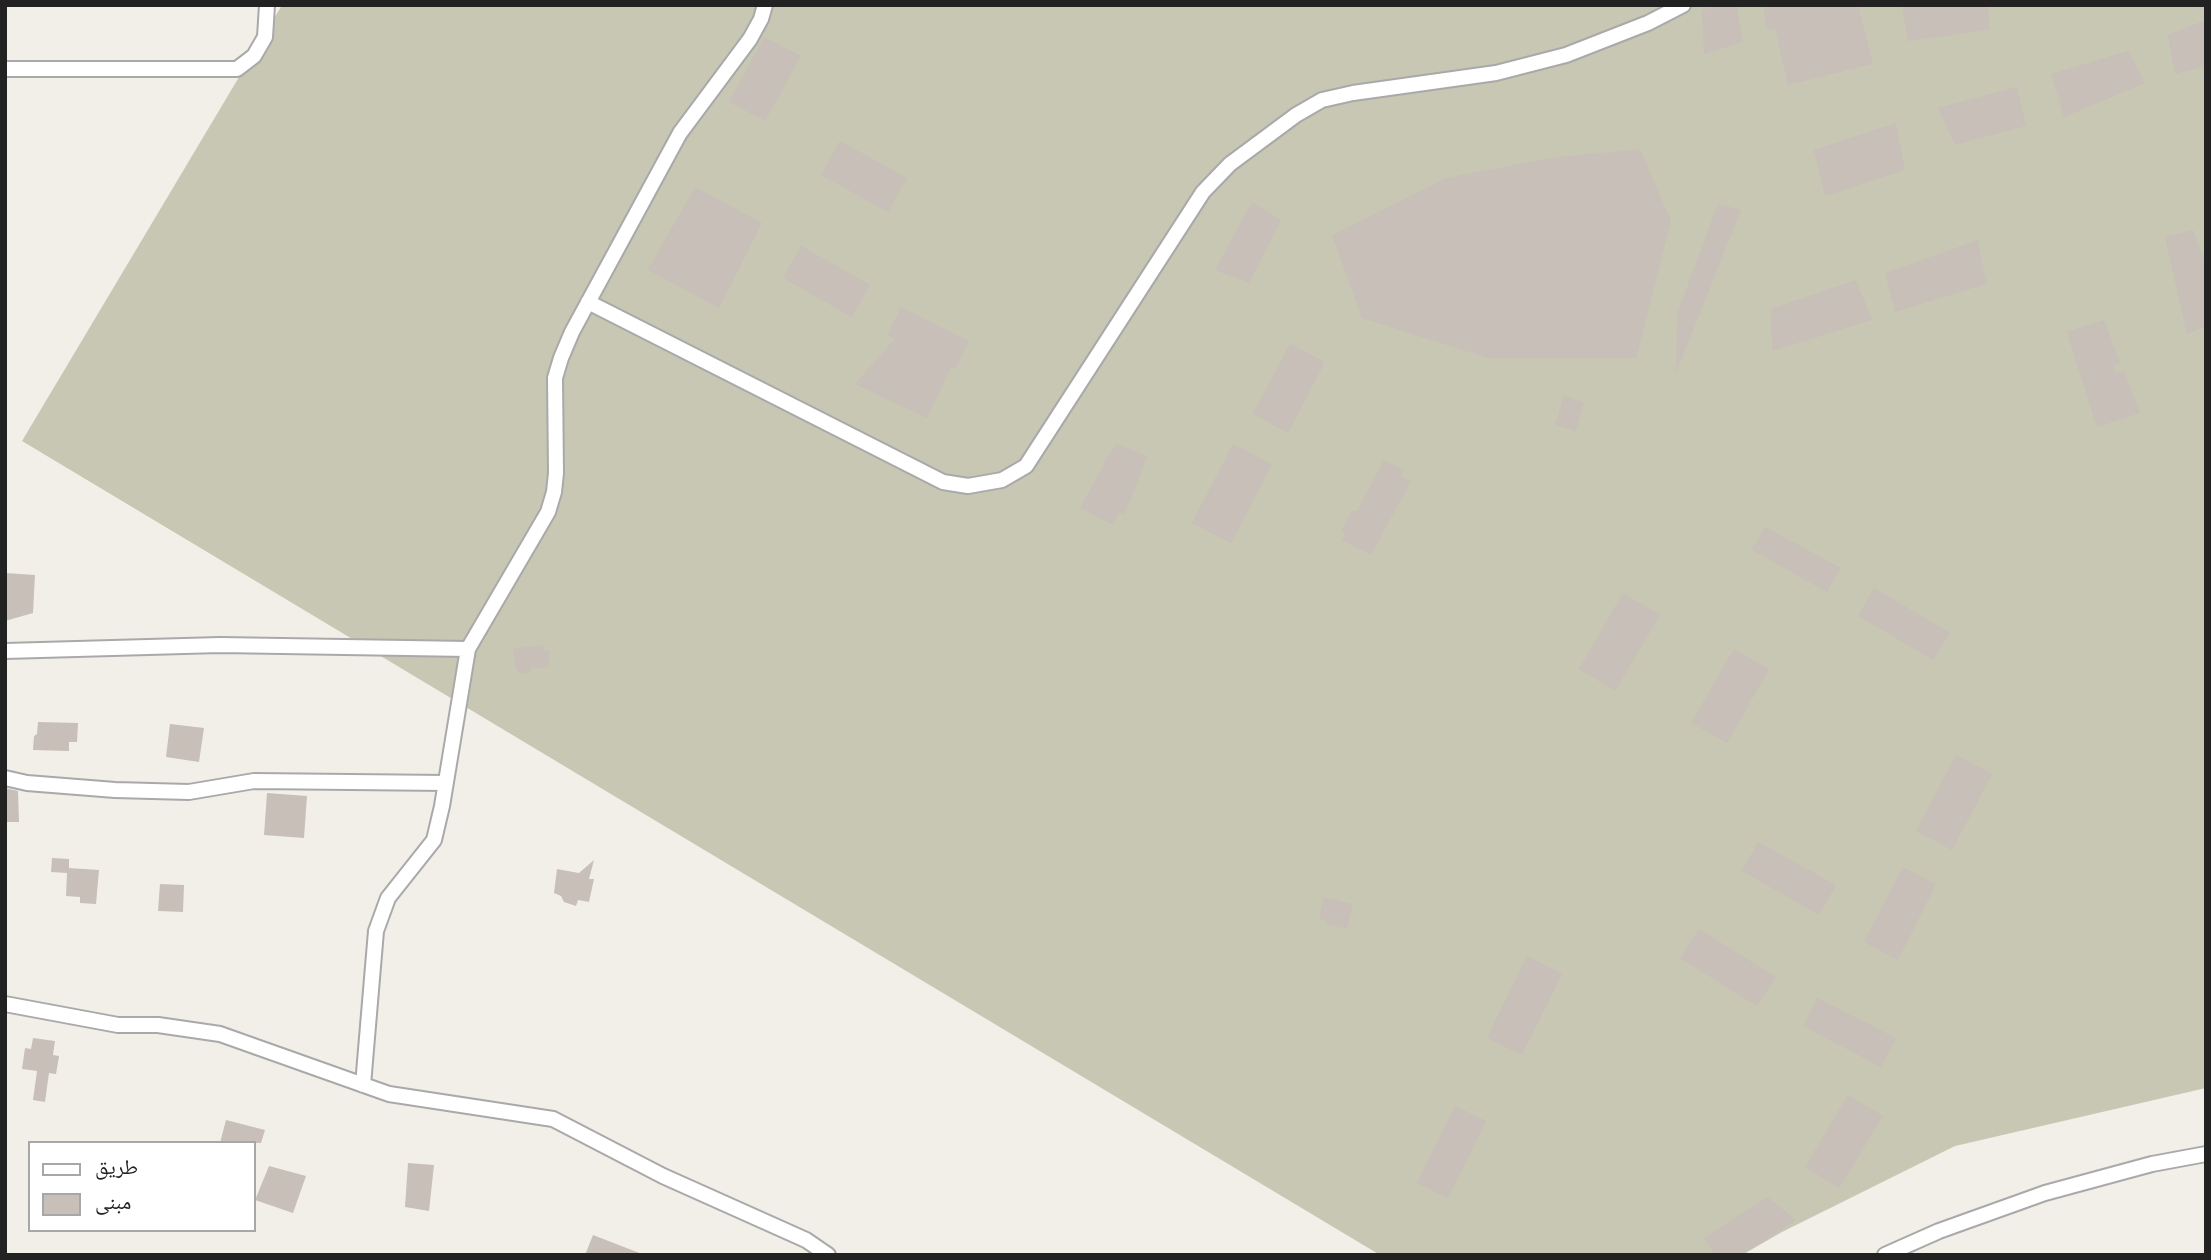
<!DOCTYPE html>
<meta charset="utf-8">
<style>
body{margin:0}
#map{position:relative;width:2211px;height:1260px;overflow:hidden;background:#f2efe9;font-family:"DM Sans","Noto Naskh Arabic",sans-serif}
canvas{display:block}
.frame{position:absolute;inset:0;border:7px solid #222;pointer-events:none}
.legend{position:absolute;left:28px;top:1141px;width:228px;height:91px;box-sizing:border-box;background:#fff;border:2px solid #a7a7a7;margin:0;padding:9px 12px;list-style:none;font-size:21px;color:#222}
.legend li{display:flex;align-items:center;gap:14px;height:35px}
.legend b{width:35px;border:2px solid #a7a7a7}
</style>
<div id="map">
<canvas width="2211" height="1260"></canvas>
<div class="frame"></div>
<ul class="legend">
<li><b style="height:9px;background:#fff"></b>طريق</li>
<li><b style="height:19px;background:#c7bfb8"></b>مبنى</li>
</ul>
</div>
<script>
const ctx = document.querySelector('canvas').getContext('2d');
ctx.lineJoin = 'round';
function paint(path, color) { ctx.fillStyle = color; ctx.fill(path, 'evenodd'); }
const toPath = rows => new Path2D(rows.map(r => 'M' + r).join(''));
function strokePath(path, color, width, dash) { ctx.strokeStyle = color; ctx.lineWidth = width; ctx.lineCap = dash ? 'butt' : 'round'; ctx.setLineDash(dash || []); ctx.stroke(path); }
paint(toPath([
 [282,5,2206,5,2206,1088,1955,1146,1782,1232,1742,1255,1380,1255,22,441]
]), '#c7c7b4');
paint(toPath([
 [1720,5,1736,5,1743,42,1704,54,1702,10],
 [1763,5,1858,5,1873,64,1788,85,1775,28,1767,30],
 [1902,5,1988,5,1989,30,1908,41],
 [2206,20,2206,66,2175,74,2168,35],
 [764,37,801,56,765,121,729,102],
 [2128,51,2145,83,2064,117,2051,74],
 [2017,87,2026,126,1955,145,1938,108],
 [1896,123,1905,170,1825,196,1814,150],
 [840,141,907,178,888,212,821,175],
 [1640,149,1671,221,1636,358,1488,358,1362,318,1332,235,1446,178,1551,158],
 [695,187,762,223,719,308,648,270],
 [1252,202,1281,220,1249,283,1215,270],
 [1718,204,1741,210,1676,373,1677,314],
 [2193,230,2206,266,2206,326,2187,334,2165,237],
 [1978,240,1986,284,1895,312,1885,273],
 [801,246,870,285,852,317,783,278],
 [1856,280,1872,320,1772,351,1771,309],
 [901,307,969,341,955,369,951,367,927,418,855,384,895,339,887,335],
 [2104,320,2120,363,2113,366,2115,373,2124,371,2140,413,2097,427,2067,332],
 [1290,344,1325,362,1288,433,1253,414],
 [1564,395,1584,403,1576,431,1555,425],
 [1117,444,1147,456,1125,514,1119,513,1113,525,1080,508,1105,463,1103,463],
 [1233,444,1272,464,1231,543,1192,523],
 [1384,460,1404,470,1401,476,1411,481,1371,555,1342,540,1345,534,1342,529,1352,511,1357,511],
 [1765,527,1841,568,1827,592,1752,550],
 [5,573,35,575,33,613,5,621],
 [1874,588,1950,633,1933,660,1858,616],
 [1623,593,1660,615,1615,691,1579,669],
 [543,645,544,651,549,651,548,668,532,667,530,673,523,674,516,670,513,649],
 [1734,649,1769,669,1727,743,1691,723],
 [38,722,78,723,77,742,69,742,69,751,33,750,34,736,37,734],
 [170,724,204,728,199,762,166,757],
 [1956,755,1992,774,1952,850,1916,831],
 [5,788,18,791,19,822,5,822],
 [267,793,307,796,304,838,264,835],
 [1758,842,1836,885,1819,915,1742,871],
 [52,858,69,859,69,868,99,870,96,904,80,903,80,897,66,896,67,873,51,872],
 [594,860,589,879,594,879,589,902,578,900,576,906,564,902,561,896,554,893,557,869,579,873],
 [1903,867,1936,884,1898,960,1864,942],
 [160,884,184,885,183,912,158,911],
 [1324,897,1353,904,1347,929,1326,924,1327,921,1319,919],
 [1699,929,1776,977,1757,1006,1680,958],
 [1527,956,1562,974,1522,1055,1487,1038],
 [1817,998,1896,1038,1881,1067,1803,1026],
 [33,1038,55,1041,53,1055,59,1056,56,1074,49,1073,45,1102,33,1100,37,1071,22,1069,25,1048,31,1049],
 [1848,1095,1883,1116,1839,1188,1805,1167],
 [1455,1106,1486,1121,1448,1198,1417,1183],
 [226,1120,265,1130,261,1143,220,1143],
 [408,1163,434,1165,429,1211,405,1207],
 [269,1166,306,1176,293,1213,255,1200],
 [1767,1197,1796,1220,1742,1255,1715,1255,1704,1238],
 [593,1235,642,1254,642,1255,585,1255]
]), '#c7bfb8');
const street = toPath([
 [5,69,237,69,254,56,265,37,267,5],
 [588,302,943,482,968,486,1002,480,1026,466,1203,192,1230,164,1296,115,1322,100,1353,93,1496,73,1566,55,1648,23,1683,5],
 [5,651,220,645,468,649],
 [5,778,27,783,115,790,189,792,254,781,446,783],
 [5,1004,118,1025,158,1025,220,1034,389,1094,553,1119,663,1176,806,1240,828,1255],
 [363,1085,376,931,388,898,434,840,442,806,468,649,548,512,554,492,556,473,555,378,561,358,572,332,680,133,750,39,761,19,765,5],
 [1885,1255,1939,1231,2045,1193,2152,1164,2206,1154]
]);
strokePath(street, '#a9a9a9', 18);
strokePath(street, '#fff', 14);
</script>
